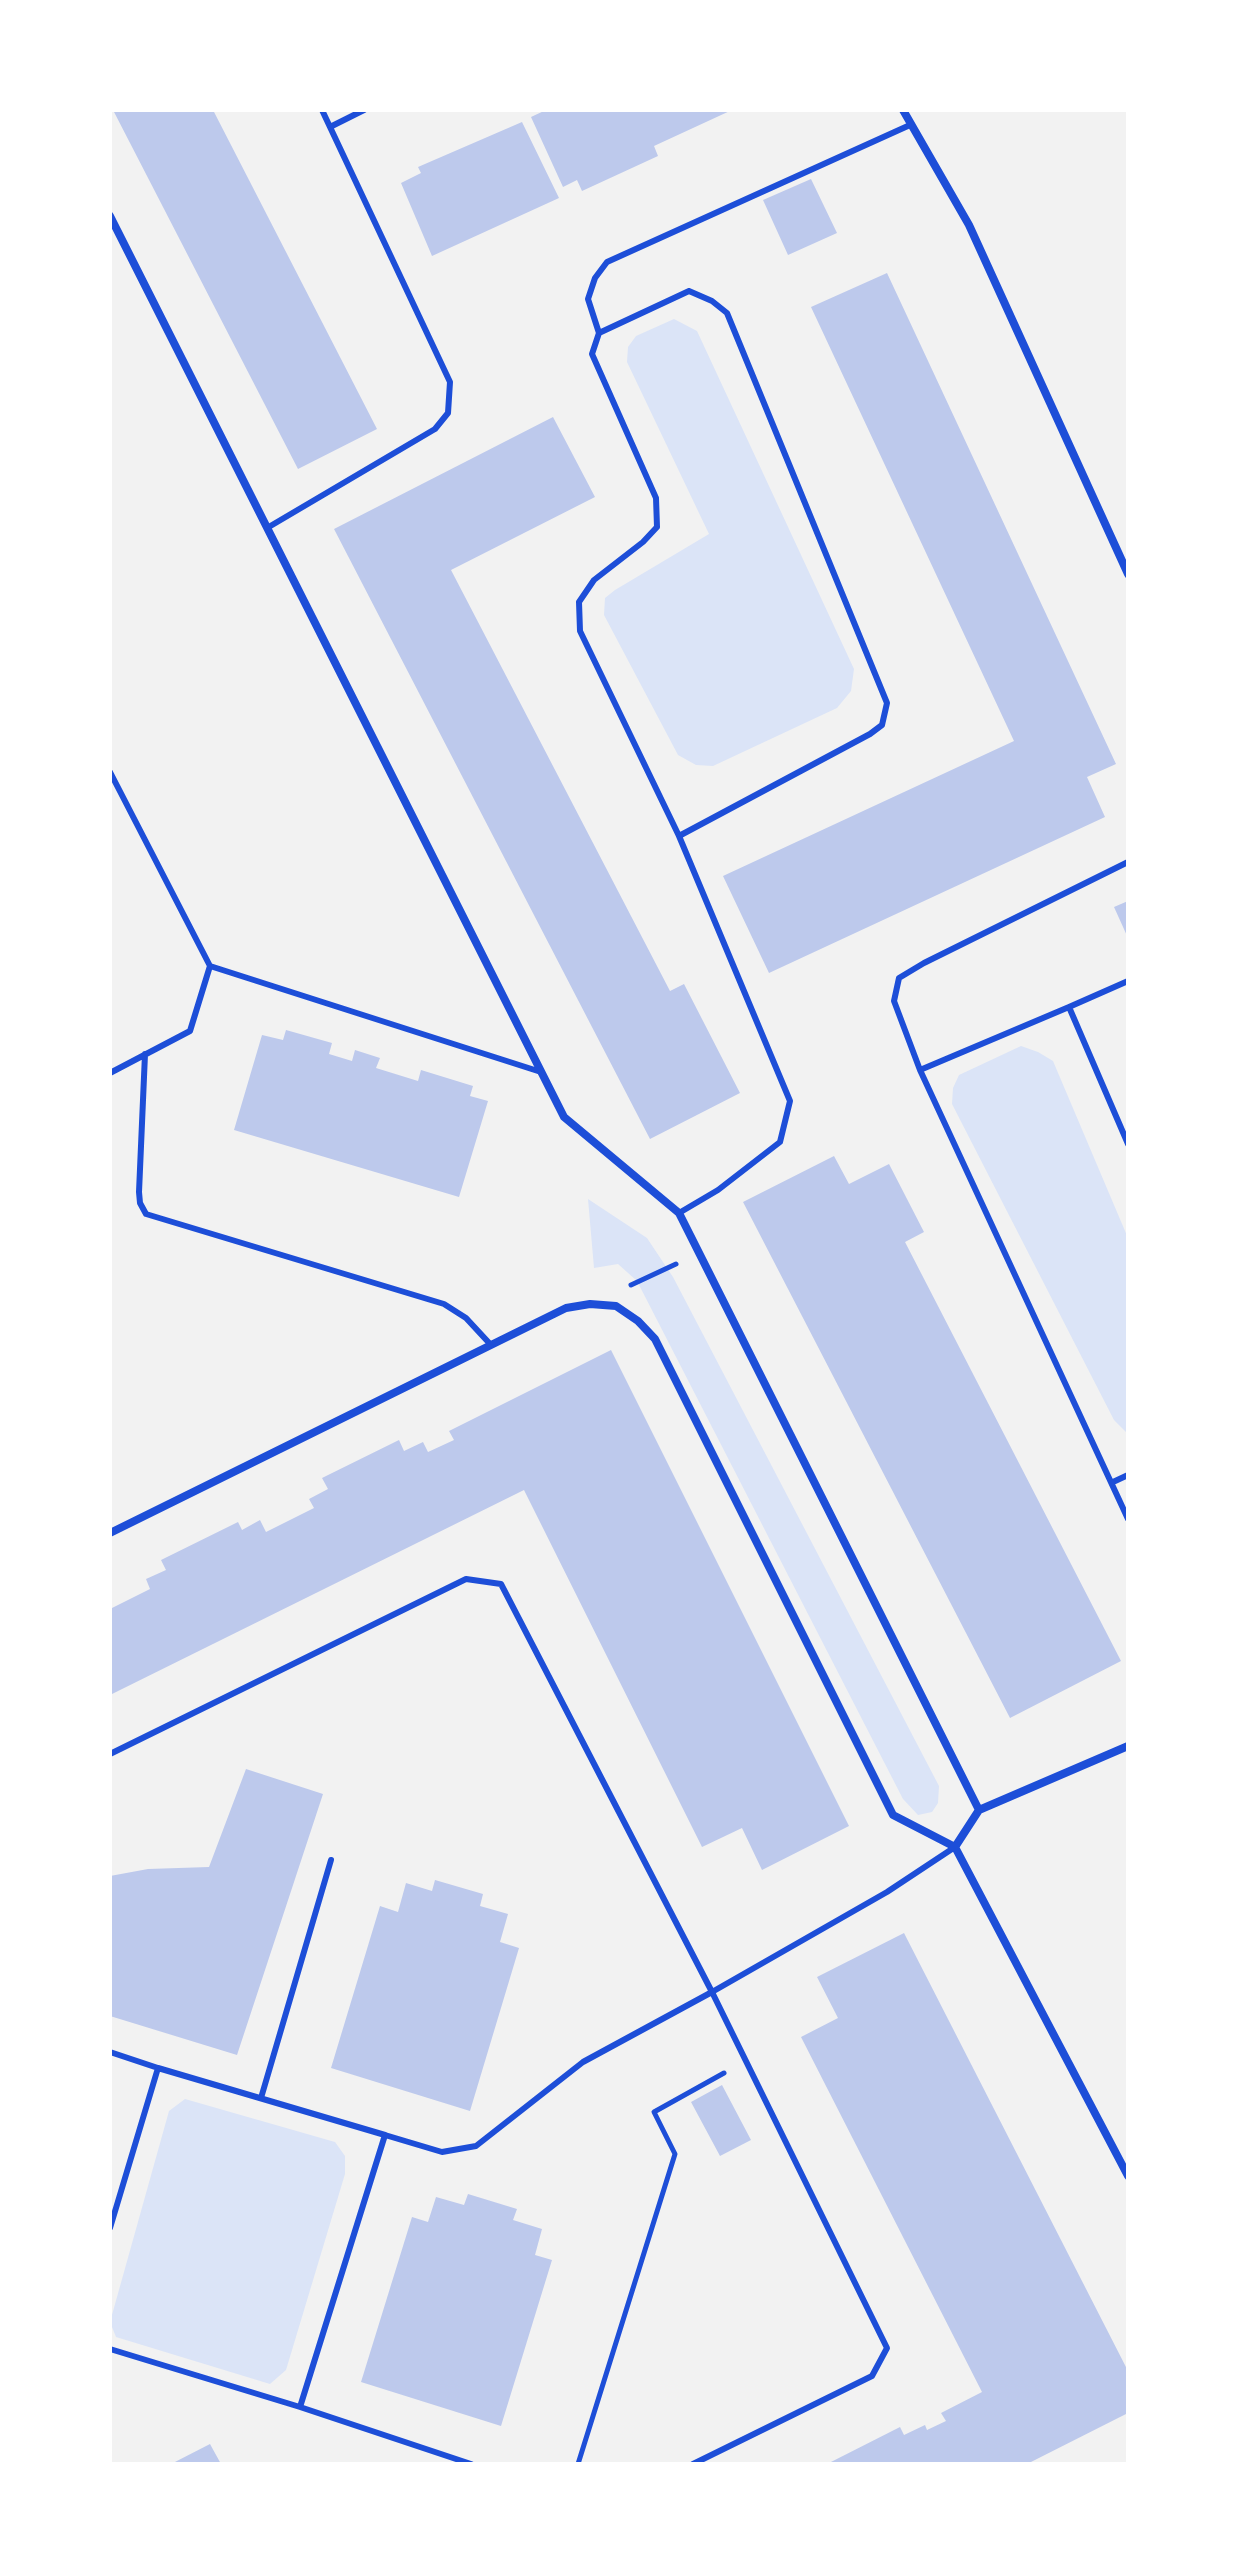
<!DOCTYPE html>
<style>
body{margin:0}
#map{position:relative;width:1238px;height:2574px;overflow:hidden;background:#f2f2f2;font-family:Barlow,sans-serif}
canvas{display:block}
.frame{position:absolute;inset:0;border:112px solid #fff;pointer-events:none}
</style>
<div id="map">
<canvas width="1238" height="2574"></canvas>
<div class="frame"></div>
</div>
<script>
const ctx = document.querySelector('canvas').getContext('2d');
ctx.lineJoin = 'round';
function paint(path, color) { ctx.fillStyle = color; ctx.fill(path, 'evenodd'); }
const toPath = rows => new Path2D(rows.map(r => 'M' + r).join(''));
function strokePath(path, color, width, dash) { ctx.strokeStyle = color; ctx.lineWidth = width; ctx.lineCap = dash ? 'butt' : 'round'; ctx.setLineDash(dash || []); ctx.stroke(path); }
paint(toPath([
 [674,319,697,331,854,669,851,691,837,708,713,766,696,765,678,755,604,615,605,598,615,590,709,534,627,362,628,347,636,336],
 [1021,1046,1038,1052,1053,1061,1128,1238,1128,1434,1114,1420,952,1104,953,1088,959,1075],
 [588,1199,647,1238,673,1277,939,1786,938,1803,932,1812,918,1815,903,1799,637,1281,618,1264,594,1268],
 [185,2099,335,2142,345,2156,345,2174,286,2370,270,2384,116,2337,110,2322,169,2111]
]), '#dbe4f7');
paint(toPath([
 [113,110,213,110,377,429,298,469],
 [546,110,732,110,654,146,658,156,582,191,577,180,563,187,531,117],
 [522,122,559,198,432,256,401,183,421,173,418,167],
 [811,179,837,233,788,255,763,200],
 [887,273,1116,764,1087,777,1105,817,769,973,723,876,1014,741,811,307],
 [553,417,595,497,451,570,670,991,684,984,740,1093,650,1139,334,529],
 [1128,901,1128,938,1114,907],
 [286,1030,332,1043,329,1054,352,1061,355,1050,380,1058,376,1068,418,1081,421,1070,473,1086,470,1096,488,1101,459,1197,234,1130,262,1035,283,1040],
 [834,1156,849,1184,889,1164,924,1232,905,1242,1121,1661,1010,1718,743,1202],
 [611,1350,849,1826,762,1870,742,1828,702,1847,524,1490,110,1695,110,1609,150,1589,146,1579,166,1570,161,1560,238,1522,242,1530,260,1520,266,1532,314,1508,309,1499,328,1489,322,1478,399,1440,404,1451,423,1442,428,1452,454,1440,449,1431],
 [246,1769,323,1794,237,2055,110,2016,110,1876,148,1869,209,1867],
 [435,1880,483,1894,480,1906,508,1914,500,1942,519,1948,470,2111,331,2068,380,1906,398,1912,406,1883,432,1891],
 [904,1933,1128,2371,1128,2413,1027,2464,827,2464,900,2427,904,2435,925,2425,927,2430,946,2421,941,2413,982,2392,801,2037,838,2018,817,1977],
 [722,2085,751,2140,720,2156,691,2102],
 [468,2194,517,2209,513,2220,542,2229,535,2255,552,2260,501,2426,361,2382,412,2217,428,2222,436,2197,464,2205],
 [210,2444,221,2464,171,2464]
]), '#bdc9ec');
strokePath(toPath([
 [631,1285,676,1264],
 [578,2464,675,2154,654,2112,724,2073]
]), '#1d4ed8', 5);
strokePath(toPath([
 [330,127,364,110],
 [689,291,712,301,727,313,887,703,882,725,870,734,679,836,580,631,579,602,594,580,643,542,657,527,656,498,592,354,599,333,689,291],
 [599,333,588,299,595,278,607,262,910,125],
 [267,528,435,429,448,413,450,382,322,110],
 [110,772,210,966,541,1072],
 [1128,862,924,963,899,978,894,1001,920,1070,1128,1519],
 [1128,981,1069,1007,1128,1144],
 [145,1054,139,1192,140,1203,146,1214,444,1304,466,1318,491,1345],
 [920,1070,1069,1007],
 [110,1073,190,1031,210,966],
 [679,1213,718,1190,780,1142,790,1101,679,836],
 [1113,1482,1128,1475],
 [110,1754,466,1579,501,1584,712,1992,583,2062,476,2146,442,2152,385,2135,300,2407,110,2349],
 [110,2052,158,2068],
 [261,2098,331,1860],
 [110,2228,158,2068,385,2135],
 [300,2407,471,2464],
 [693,2464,872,2376,887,2348,712,1992,887,1892,955,1847]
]), '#1d4ed8', 6);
strokePath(toPath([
 [903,110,969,225,1128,574],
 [110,216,564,1117,679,1213,979,1810,955,1847,1128,2176],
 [110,1533,566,1308,590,1304,616,1306,638,1321,655,1339,893,1815,955,1847],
 [979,1810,1128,1746]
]), '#1d4ed8', 8);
</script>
